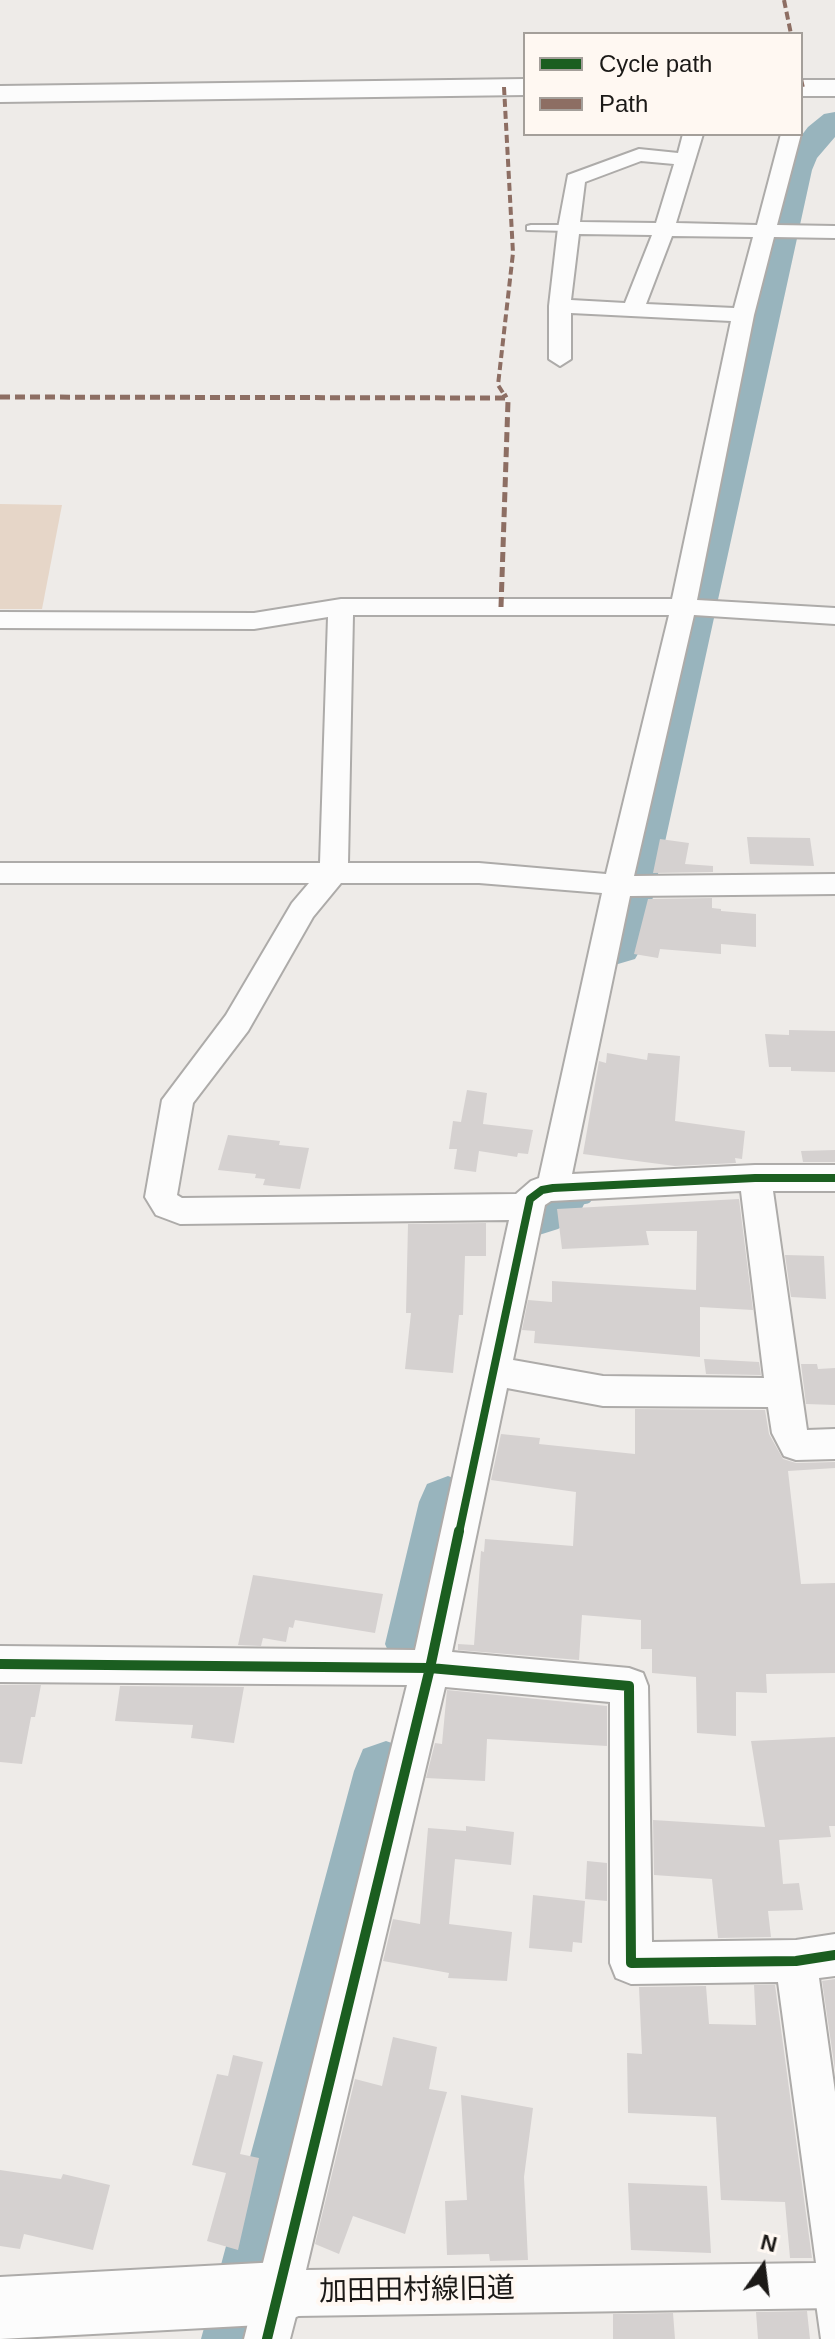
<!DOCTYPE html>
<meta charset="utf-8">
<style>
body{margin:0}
#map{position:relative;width:835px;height:2339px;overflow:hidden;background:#eeebe8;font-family:Helvetica,sans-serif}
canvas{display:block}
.legend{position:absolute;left:523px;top:32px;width:280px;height:104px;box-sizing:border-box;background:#fff8f2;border:2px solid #a49f9a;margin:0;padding:10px 14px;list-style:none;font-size:24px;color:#1b1917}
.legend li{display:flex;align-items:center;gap:16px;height:40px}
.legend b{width:40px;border:2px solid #a49f9a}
.north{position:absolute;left:723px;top:2227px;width:80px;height:80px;-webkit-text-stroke:6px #fff8f2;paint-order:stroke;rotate:14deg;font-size:22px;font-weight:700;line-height:32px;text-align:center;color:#1b1917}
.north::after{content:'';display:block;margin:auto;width:28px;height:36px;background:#1b1917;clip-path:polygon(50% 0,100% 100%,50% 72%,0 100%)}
</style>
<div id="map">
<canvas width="835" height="2339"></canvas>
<ul class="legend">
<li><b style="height:10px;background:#1b5e20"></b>Cycle path</li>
<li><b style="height:10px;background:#8d6e63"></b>Path</li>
</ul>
<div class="north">N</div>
</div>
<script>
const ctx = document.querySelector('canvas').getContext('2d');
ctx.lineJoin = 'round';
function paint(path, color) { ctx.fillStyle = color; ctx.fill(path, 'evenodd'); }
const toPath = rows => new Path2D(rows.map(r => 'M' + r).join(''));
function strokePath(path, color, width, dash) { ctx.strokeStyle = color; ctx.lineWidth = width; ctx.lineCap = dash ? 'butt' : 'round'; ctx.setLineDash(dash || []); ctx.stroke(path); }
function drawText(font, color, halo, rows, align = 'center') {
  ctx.font = font + ' Helvetica,"Noto Sans JP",sans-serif'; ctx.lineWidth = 8; ctx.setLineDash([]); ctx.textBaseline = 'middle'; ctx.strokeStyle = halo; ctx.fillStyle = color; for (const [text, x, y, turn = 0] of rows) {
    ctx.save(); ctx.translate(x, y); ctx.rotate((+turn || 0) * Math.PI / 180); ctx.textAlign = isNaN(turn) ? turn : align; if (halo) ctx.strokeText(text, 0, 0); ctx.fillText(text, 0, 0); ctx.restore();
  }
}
paint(toPath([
 [0,504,62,505,42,609,0,609]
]), '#e6d6c8');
strokePath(toPath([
 [556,1205,587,1199]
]), '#98b4bd', 9);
paint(toPath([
 [835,112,835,137,817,158,812,170,642,947,635,959,618,964,601,959,594,947,780,170,785,157,808,127,824,114,835,112],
 [559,1181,578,1187,585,1202,578,1217,558,1229,539,1235,520,1229,513,1214,520,1199,559,1181],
 [448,1476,469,1484,477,1502,447,1644,438,1664,416,1672,394,1664,385,1644,419,1502,427,1484,448,1476],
 [386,1741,409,1749,418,1771,277,2339,201,2339,354,1771,363,1749,386,1741]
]), '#98b4bd');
paint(toPath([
 [747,837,810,838,814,866,750,864],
 [660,839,689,843,685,864,713,866,713,872,653,873],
 [712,898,712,908,721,909,721,911,756,914,756,947,721,944,721,954,660,949,658,958,634,954,648,899],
 [789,1030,835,1031,835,1072,791,1071,791,1067,769,1067,765,1034,789,1035],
 [607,1053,647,1060,648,1053,680,1056,675,1121,745,1131,742,1159,735,1158,736,1163,675,1166,583,1154,599,1061,606,1063],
 [467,1090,487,1093,483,1124,533,1130,528,1154,518,1153,517,1157,479,1151,476,1172,454,1169,457,1149,449,1149,453,1121,461,1122],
 [228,1135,280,1141,279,1145,309,1148,300,1189,263,1185,265,1179,255,1178,256,1174,218,1170],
 [835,1150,835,1162,803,1162,801,1151],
 [739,1199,753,1310,700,1307,700,1357,534,1343,535,1331,522,1330,528,1300,552,1302,552,1281,696,1290,697,1231,646,1231,649,1245,562,1249,557,1209],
 [486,1223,486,1256,465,1256,463,1315,459,1315,453,1373,405,1369,411,1313,406,1313,408,1224],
 [785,1255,824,1256,826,1299,791,1297],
 [704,1359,759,1362,761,1375,706,1374],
 [801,1364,817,1364,818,1369,835,1368,835,1405,806,1404],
 [635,1409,765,1410,769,1434,783,1459,796,1463,835,1462,835,1468,788,1471,801,1584,835,1583,835,1673,766,1674,767,1693,736,1692,736,1736,697,1733,696,1677,652,1673,652,1649,641,1649,641,1620,582,1615,579,1660,458,1650,458,1644,474,1645,481,1551,484,1552,485,1539,573,1546,576,1492,491,1480,501,1434,540,1438,539,1444,635,1454],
 [253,1575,383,1594,375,1633,295,1620,293,1628,289,1627,286,1642,263,1638,261,1646,238,1645],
 [0,1685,41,1685,35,1717,31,1717,22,1764,0,1762],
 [120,1686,244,1687,234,1743,191,1738,193,1725,115,1721],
 [447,1690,607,1706,607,1746,487,1739,485,1781,426,1778,435,1743,442,1744],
 [835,1737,835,1826,829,1826,831,1837,779,1840,783,1884,799,1883,803,1910,768,1911,771,1937,718,1938,712,1879,654,1875,653,1820,765,1827,751,1741],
 [466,1826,514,1832,511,1865,455,1859,449,1924,512,1932,507,1981,448,1978,449,1973,383,1961,393,1919,420,1924,428,1828,466,1831],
 [587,1861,607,1863,607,1901,585,1899],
 [533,1895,585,1901,582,1943,573,1942,572,1952,529,1948],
 [835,1979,835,2070,822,1981],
 [754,1985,775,1985,812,2258,790,2258,785,2202,721,2200,716,2117,628,2113,627,2053,642,2054,639,1987,706,1986,709,2024,756,2025],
 [393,2037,437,2047,429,2089,447,2092,405,2234,353,2216,339,2254,315,2244,355,2079,382,2086],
 [233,2055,263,2062,240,2154,259,2158,238,2250,207,2241,226,2173,192,2165,217,2074,228,2076],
 [461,2095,533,2108,524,2177,528,2260,490,2261,489,2254,447,2255,445,2201,467,2200],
 [0,2170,61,2179,63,2174,110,2185,93,2250,24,2234,20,2249,0,2246],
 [628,2183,707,2186,711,2253,631,2250],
 [807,2311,810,2339,758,2339,756,2312],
 [673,2313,675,2339,613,2339,613,2314]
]), '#d5d1d0');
const lane = toPath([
 [531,225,568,225,573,228,568,231,527,230,527,226,531,225],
 [825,2278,833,2281,835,2286,835,2339,821,2339,814,2289,817,2281,825,2278]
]);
const street = toPath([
 [683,134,703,134,676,223,757,225,781,134,801,134,777,225,835,226,835,238,774,237,754,315,697,600,835,608,835,624,694,615,634,876,835,874,835,894,630,896,572,1174,755,1165,835,1165,835,1191,773,1191,807,1430,835,1429,835,1459,796,1460,784,1456,772,1433,768,1407,603,1406,507,1388,452,1652,629,1668,643,1673,648,1686,652,1942,796,1940,835,1934,835,1976,819,1978,835,2092,835,2308,296,2316,290,2339,244,2339,407,1685,0,1682,0,1646,415,1650,509,1220,180,1224,156,1215,145,1197,162,1100,226,1015,292,903,309,883,0,883,0,863,320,863,328,617,254,629,0,628,0,612,254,613,341,599,672,599,731,321,571,313,571,359,560,366,549,359,549,306,558,228,568,175,639,149,678,153,683,134],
 [641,161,674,164,656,223,580,222,585,182,641,161],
 [579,234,652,235,625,303,571,300,579,234],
 [672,236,753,237,734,308,646,304,672,236],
 [353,615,669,615,606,874,479,863,348,863,353,615],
 [341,883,479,883,602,893,539,1178,531,1181,516,1194,182,1198,177,1195,193,1103,248,1031,313,917,341,883],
 [741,1191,764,1378,603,1376,513,1360,545,1205,551,1201,741,1191],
 [445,1687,610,1702,610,1963,616,1978,631,1984,778,1982,816,2263,306,2270,445,1687]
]);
const secondary = toPath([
 [525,79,525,95,0,102,0,86,525,79],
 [801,80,835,80,835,96,801,96,801,80],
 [279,2262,301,2271,310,2293,301,2315,279,2324,0,2339,0,2277,279,2262]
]);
strokePath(lane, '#adaba9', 4);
strokePath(street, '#adaba9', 4);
strokePath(secondary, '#adaba9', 4);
paint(lane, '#fcfcfc');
paint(street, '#fcfcfc');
paint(secondary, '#fcfcfc');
strokePath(toPath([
 [784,0,791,34],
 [801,79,803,88],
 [504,87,513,253,498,385,505,396]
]), '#8d6e63', 4, [8, 4]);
strokePath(toPath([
 [0,397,507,398],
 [501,607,508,401,504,394]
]), '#8d6e63', 5, [10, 5]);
strokePath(toPath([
 [459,1533,530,1199,542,1190,553,1188,755,1178,835,1178]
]), '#1b5e20', 8);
strokePath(toPath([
 [0,1664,430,1668,629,1686,631,1963,796,1961,835,1955],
 [267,2339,430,1668,459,1531]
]), '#1b5e20', 10);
drawText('28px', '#1b1917', '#fff8f2', [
 ["加田田村線旧道",417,2291,-1]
]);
</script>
